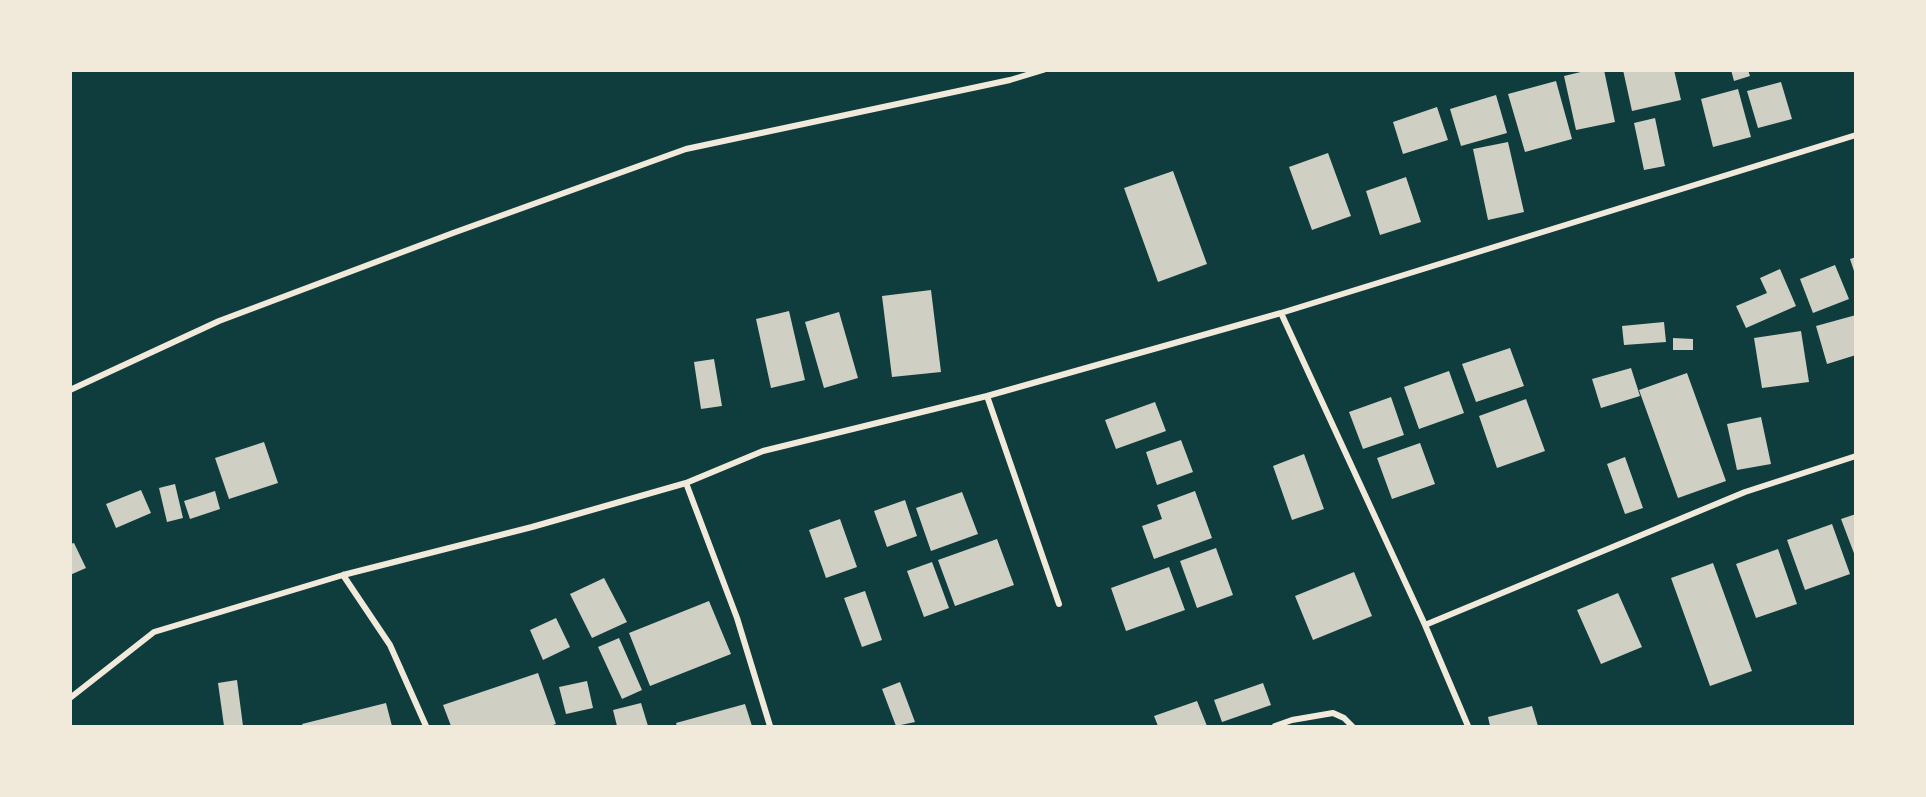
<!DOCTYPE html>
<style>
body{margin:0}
#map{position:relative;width:1926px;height:797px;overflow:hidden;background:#0f3d3e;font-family:"DM Sans",sans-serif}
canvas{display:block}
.frame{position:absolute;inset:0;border:72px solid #f1e9da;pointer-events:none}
</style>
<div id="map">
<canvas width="1926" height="797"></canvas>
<div class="frame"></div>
</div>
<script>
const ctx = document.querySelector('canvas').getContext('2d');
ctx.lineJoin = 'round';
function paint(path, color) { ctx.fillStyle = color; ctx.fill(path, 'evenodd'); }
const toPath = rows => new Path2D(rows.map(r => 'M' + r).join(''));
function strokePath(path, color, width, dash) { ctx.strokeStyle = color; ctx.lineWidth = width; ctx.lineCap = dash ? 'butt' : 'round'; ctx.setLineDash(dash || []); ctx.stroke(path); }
paint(toPath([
 [1589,70,1604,70,1615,122,1576,130,1564,76],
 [1623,70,1674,70,1681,100,1632,111],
 [1731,70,1748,70,1750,76,1734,81],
 [1556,81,1572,139,1525,152,1508,94],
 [1781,82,1792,119,1758,128,1747,91],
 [1738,89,1751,137,1713,147,1701,99],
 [1496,95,1507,133,1461,146,1450,109],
 [1437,107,1448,140,1403,154,1393,122],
 [1655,118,1665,166,1644,170,1634,123],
 [1508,142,1524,212,1488,220,1473,149],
 [1328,153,1351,216,1312,230,1289,167],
 [1173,171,1207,264,1158,282,1124,188],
 [1406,177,1421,222,1380,235,1366,191],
 [1856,257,1856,274,1855,274,1850,259],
 [1835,265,1849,299,1813,313,1800,279],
 [1780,269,1796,306,1746,328,1736,306,1767,293,1760,278],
 [931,290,941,372,892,377,882,296],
 [789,311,805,380,771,388,756,319],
 [839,312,858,378,824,388,805,322],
 [1856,315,1856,355,1827,364,1816,326],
 [1664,322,1666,342,1624,345,1622,326],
 [1801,331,1809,382,1762,388,1754,338],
 [1673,338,1693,339,1693,350,1673,350],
 [1510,348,1524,386,1476,402,1462,364],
 [714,359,722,406,701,409,694,362],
 [1631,368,1640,396,1601,408,1592,379],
 [1449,371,1464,413,1419,429,1404,387],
 [1687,373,1726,481,1678,498,1639,390],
 [1391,397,1404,435,1363,449,1349,412],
 [1526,399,1545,451,1497,468,1479,416],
 [1155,402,1166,431,1116,449,1105,420],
 [1761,417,1771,464,1737,470,1727,424],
 [1181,440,1193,472,1157,485,1146,452],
 [264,442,278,483,229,499,215,458],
 [1420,443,1435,484,1392,499,1377,458],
 [1304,454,1324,509,1292,520,1273,466],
 [1625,457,1643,508,1625,514,1607,464],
 [175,484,183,518,167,522,159,488],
 [141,490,151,513,116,528,106,504],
 [215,491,220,509,190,519,184,501],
 [1195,491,1212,538,1154,559,1142,526,1162,519,1157,505],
 [962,492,978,534,931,551,916,508],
 [905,500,917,536,887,547,874,511],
 [1856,514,1856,556,1855,556,1841,519],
 [840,519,857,567,826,578,809,530],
 [1832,524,1850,574,1805,590,1787,540],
 [997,539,1014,585,955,606,938,560],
 [74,543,86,568,70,575,70,544],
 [1216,548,1233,595,1197,608,1180,561],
 [1778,549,1797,604,1756,618,1736,564],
 [932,562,949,608,924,617,907,571],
 [1713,563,1752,671,1710,686,1671,578],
 [1169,567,1185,610,1126,631,1111,588],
 [1354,572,1372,616,1313,640,1295,596],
 [604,578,627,622,592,638,570,594],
 [865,591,882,640,862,647,844,598],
 [1618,593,1642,647,1601,664,1577,610],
 [709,601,731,654,650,686,629,633],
 [556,618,570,647,543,660,530,630],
 [619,638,642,690,622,699,598,647],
 [538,673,556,724,550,726,451,726,443,705],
 [237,680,243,726,224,726,218,683],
 [587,681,593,708,566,714,559,687],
 [900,682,915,722,896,726,882,689],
 [1263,683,1271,705,1222,722,1214,700],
 [1197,701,1207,726,1158,726,1154,716],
 [386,703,392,726,303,726,302,724],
 [641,703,648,726,617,726,613,710],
 [745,704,752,726,677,726,676,723],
 [1532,706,1538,726,1490,726,1488,717]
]), '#cfcfc3');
strokePath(toPath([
 [1281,313,1425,625,1468,726],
 [70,390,219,321,453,233,686,149,1010,80,1043,70],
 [987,396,1059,604],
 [686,483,737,618,770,726],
 [343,575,390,645,426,726],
 [1425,625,1745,492,1856,456],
 [70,698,154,632,343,575,532,527,686,483,763,451,987,396,1281,313,1856,135],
 [1275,726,1292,720,1333,713,1344,718,1352,726]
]), '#f1e9da', 6);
</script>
